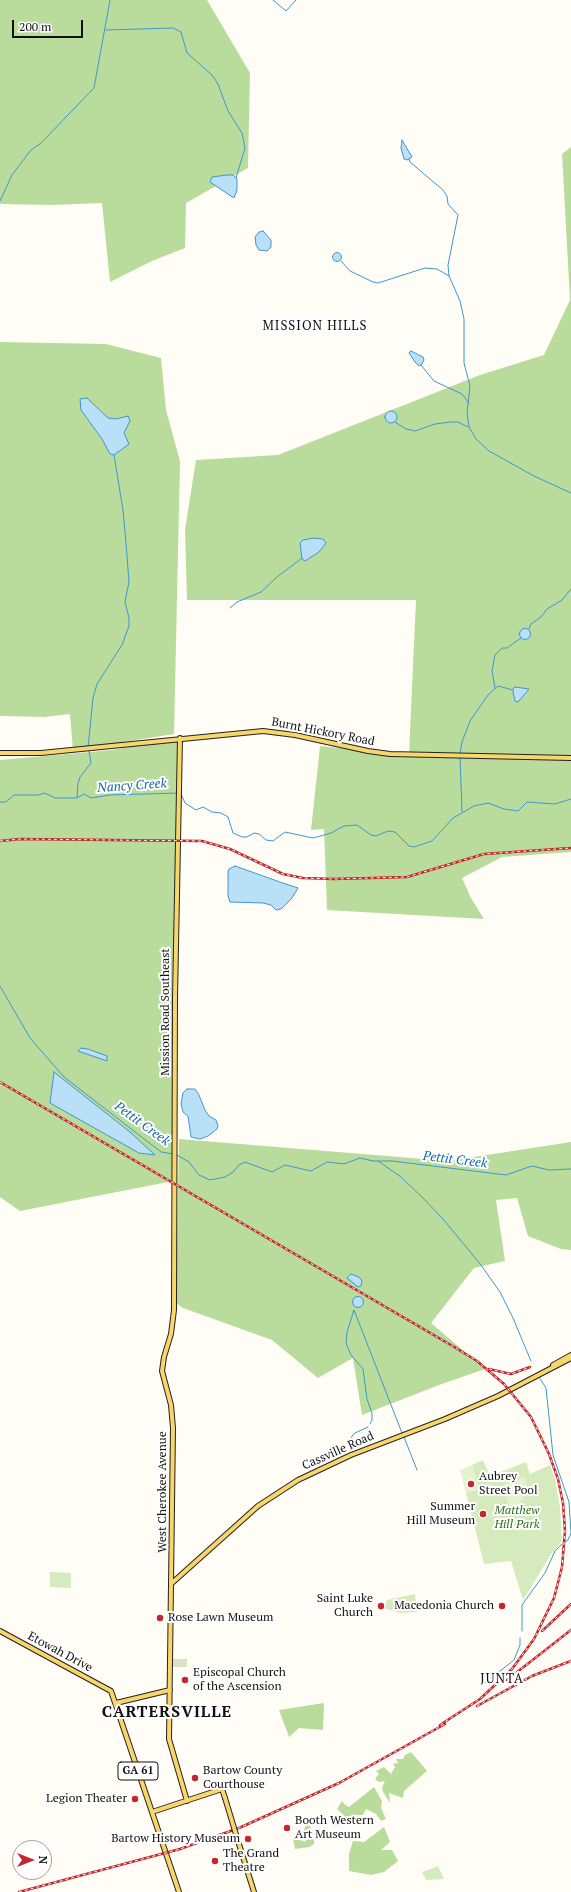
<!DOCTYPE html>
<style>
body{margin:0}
#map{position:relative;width:571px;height:1892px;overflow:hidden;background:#fffdf5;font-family:"PT Serif",serif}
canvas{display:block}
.north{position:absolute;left:12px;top:1840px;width:40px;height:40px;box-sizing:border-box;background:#fff;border:1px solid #a0a0a0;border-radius:50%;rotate:90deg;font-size:11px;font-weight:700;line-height:16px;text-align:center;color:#111}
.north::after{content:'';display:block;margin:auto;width:14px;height:18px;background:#c4262e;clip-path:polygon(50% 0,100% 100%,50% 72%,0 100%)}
.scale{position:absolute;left:12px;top:20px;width:71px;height:18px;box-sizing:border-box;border:2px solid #111;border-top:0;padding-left:5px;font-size:12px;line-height:14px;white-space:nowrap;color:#111;-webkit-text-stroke:3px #fff;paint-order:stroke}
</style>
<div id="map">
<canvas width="571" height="1892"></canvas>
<div class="north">N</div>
<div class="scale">200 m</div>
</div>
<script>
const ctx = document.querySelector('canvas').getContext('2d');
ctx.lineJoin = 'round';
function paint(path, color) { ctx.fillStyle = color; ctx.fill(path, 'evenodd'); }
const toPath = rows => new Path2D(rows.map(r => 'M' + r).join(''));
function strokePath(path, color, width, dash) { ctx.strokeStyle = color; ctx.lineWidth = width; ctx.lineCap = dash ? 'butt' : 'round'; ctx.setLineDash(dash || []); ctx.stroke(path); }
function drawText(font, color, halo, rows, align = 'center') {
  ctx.font = font + ' "PT Serif",serif'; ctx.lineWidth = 4; ctx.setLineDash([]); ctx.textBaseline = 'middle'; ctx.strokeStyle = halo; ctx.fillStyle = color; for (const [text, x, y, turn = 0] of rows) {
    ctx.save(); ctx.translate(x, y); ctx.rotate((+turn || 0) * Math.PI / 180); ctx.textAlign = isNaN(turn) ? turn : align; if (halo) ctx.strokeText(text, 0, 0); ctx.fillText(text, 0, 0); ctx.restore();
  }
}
paint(toPath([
 [483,1460,490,1476,526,1462,530,1474,550,1465,555,1479,560,1507,562,1541,550,1556,523,1600,511,1561,484,1564,466,1493,479,1489,472,1465],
 [50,1572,71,1573,71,1588,50,1587],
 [415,1594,417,1612,400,1613,384,1608,387,1600],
 [438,1866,444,1879,426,1880,422,1872]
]), '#d5ebbd');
paint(toPath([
 [0,0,207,0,250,73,248,168,186,203,185,248,152,261,110,282,102,203,53,205,0,204],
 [571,147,571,852,502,857,462,878,471,898,484,919,327,910,324,829,311,830,320,746,409,755,416,600,187,600,185,530,196,460,278,455,480,375,544,355,570,300,562,154],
 [0,342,106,344,161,358,166,410,180,461,174,734,73,750,70,714,44,717,0,716],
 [180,738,172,998,173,1181,20,1211,0,1197,0,760,112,750],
 [179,1139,448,1161,571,1142,571,1250,561,1249,528,1236,517,1198,496,1200,505,1261,474,1268,431,1323,485,1369,439,1385,362,1415,353,1358,318,1378,272,1340,183,1308,176,1303],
 [324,1703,323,1730,299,1728,289,1737,279,1710],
 [411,1752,427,1771,404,1791,403,1798,389,1793,390,1803,383,1792,382,1788,385,1781,379,1782,375,1779,379,1774,376,1771,384,1767,391,1774,395,1767,393,1764,398,1763,396,1759,403,1759,405,1755],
 [374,1787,382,1801,381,1808,386,1819,381,1821,376,1814,366,1809,363,1815,355,1815,352,1823,337,1809,342,1801,345,1805,349,1807],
 [306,1825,310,1826,314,1838,314,1844,309,1847,295,1849,293,1838,306,1842,303,1832],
 [384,1827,390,1842,381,1850,392,1850,398,1861,384,1872,371,1875,349,1871,349,1854,353,1841,364,1842]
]), '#b9dc9c');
paint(toPath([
 [173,1659,187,1659,187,1667,173,1667]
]), '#d9e3c4');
paint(toPath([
 [472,1465,480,1489,466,1493,460,1470],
 [525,1477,527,1488,525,1496,518,1505,510,1508,502,1487,503,1485]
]), '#e6f2cf');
const water = toPath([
 [402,140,412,157,407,160,404,159,401,148,402,140],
 [227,175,233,175,237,179,237,190,234,198,210,182,212,177,227,175],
 [263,231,271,240,271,247,267,251,259,250,256,245,255,237,259,232,263,231],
 '332.5 257a4.5 4.5 0 1 1 9 0a4.5 4.5 0 1 1-9 0Z',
 [411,351,423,357,424,360,422,364,419,366,415,362,409,353,411,351],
 [87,398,108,418,116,419,128,416,130,421,124,433,129,444,114,455,110,454,102,439,81,410,80,399,87,398],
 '385 417a6 6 0 1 1 12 0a6 6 0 1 1-12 0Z',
 [314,538,323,539,326,543,319,552,305,561,302,559,300,543,303,540,314,538],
 '519.5 634a5.5 5.5 0 1 1 11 0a5.5 5.5 0 1 1-11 0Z',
 [515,687,529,689,518,702,515,701,513,692,513,689,515,687],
 [235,866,280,882,298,888,292,898,281,909,276,910,271,905,263,903,230,902,228,896,228,872,229,869,235,866],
 [81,1048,88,1049,107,1056,107,1061,78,1051,81,1048],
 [54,1072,130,1132,155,1155,139,1153,50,1103,54,1072],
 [187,1089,195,1089,199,1095,205,1110,209,1116,216,1120,218,1126,217,1129,208,1136,200,1139,191,1137,188,1116,183,1112,181,1104,183,1093,187,1089],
 [351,1274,359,1277,362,1281,361,1286,358,1287,347,1278,351,1274],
 '352.5 1302a5.5 5.5 0 1 1 11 0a5.5 5.5 0 1 1-11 0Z'
]);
paint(water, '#b9e0f7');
strokePath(water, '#3f96cf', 1);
strokePath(toPath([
 [273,0,286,11,296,0],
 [106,30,173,28,181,32,187,53,212,75,218,84,228,111,242,133,245,148,236,178],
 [409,159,410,162,443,190,447,196,448,204,458,215,448,265,449,276,460,301,464,319,464,363,470,386,467,412,469,427,476,439,489,451,534,476,571,493],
 [0,201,12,175,31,150,41,143,94,88,110,0],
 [341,261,350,271,373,282,378,283,425,268,437,269,449,276],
 [421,365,434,381,462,394,469,403],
 [395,422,406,429,415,431,435,424,451,422,458,422,468,427],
 [230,608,237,602,261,592,277,577,302,558],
 [529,629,531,624,541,617,547,609,562,600,571,589],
 [495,688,492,671,495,655,502,648,507,648,521,638],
 [88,748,93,698,97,684,122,645,129,626,129,618,125,602,129,582,126,543,123,510,114,455],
 [460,753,462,742,470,721,488,695,498,686,513,690],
 [460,756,462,811],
 [181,794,185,803,196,810,203,807,212,812,221,813,228,817,233,833,242,837,247,837,254,833,259,834,266,840,273,841,285,832,313,838,331,833,344,826,357,825,371,835,376,836,388,831,395,832,409,846,414,847,432,841,453,818,474,806,488,803,504,809,518,811,527,802,555,804,571,799],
 [77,797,78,783,80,777,91,763,89,751],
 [0,802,6,802,14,795,38,795,45,793,55,798,77,798,84,794,91,798,110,795,178,793],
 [0,986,30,1038,64,1077,161,1152,173,1154],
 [177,1155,189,1162,199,1175,210,1180,225,1177,233,1172,239,1165,245,1162,272,1172,285,1165,311,1171,327,1162,344,1164,360,1158,373,1161,392,1161,506,1175,532,1166,549,1170,571,1169],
 [378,1161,401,1177,423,1198,443,1219,481,1265,500,1292,513,1318,531,1361],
 [539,1377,546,1388,553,1455,569,1502,571,1533,568,1540,565,1542],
 [370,1424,372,1420,372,1413,367,1399,363,1369,351,1355,346,1343,347,1332,354,1310,402,1433],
 [404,1437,417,1470],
 [351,1442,352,1436,355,1433,368,1427],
 [522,1631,522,1605,545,1573,555,1551,562,1544],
 [481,1686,514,1660,520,1645,520,1638]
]), '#3f96cf', 1);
const major = toPath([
 [180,738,175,998,174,1310,171,1334,164,1357,162,1371,171,1405,173,1428,169,1739,187,1801],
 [0,753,41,753,263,731,295,735,368,751,390,754,571,758],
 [553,1365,571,1355],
 [172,1583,258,1506,298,1480,351,1455,445,1419,498,1396,571,1358],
 [0,1631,111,1691,179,1892],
 [116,1703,170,1690],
 [152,1812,222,1789,225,1798],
 [238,1841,254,1892]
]);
strokePath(major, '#222', 6);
strokePath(major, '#f9d66b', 4);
const rail = toPath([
 [0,841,20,839,202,841,230,849,283,874,303,878,334,879,407,877,484,854,571,848],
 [0,1082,456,1348,477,1361,504,1384,531,1417,549,1454,558,1479,563,1503,565,1531,562,1567,554,1598,534,1639,512,1669,480,1699,440,1725],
 [489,1369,511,1374,530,1367],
 [542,1631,571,1604],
 [507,1680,571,1630],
 [477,1706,532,1676,571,1661],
 [19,1892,180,1849,239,1828,339,1783,445,1724]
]);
strokePath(rail, '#c4262e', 2.5);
strokePath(rail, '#fff', 1, [3]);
const majorBridge = toPath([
 [225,1798,238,1841]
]);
strokePath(majorBridge, '#222', 6, []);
strokePath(majorBridge, '#f9d66b', 4);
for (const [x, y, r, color] of [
 [471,1484,4,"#c4262e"],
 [483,1514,4,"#c4262e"],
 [381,1606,4,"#c4262e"],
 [502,1606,4,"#c4262e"],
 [160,1618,4,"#c4262e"],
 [185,1680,4,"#c4262e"],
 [195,1778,4,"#c4262e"],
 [135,1799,4,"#c4262e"],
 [287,1828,4,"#c4262e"],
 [248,1839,4,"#c4262e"],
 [215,1861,4,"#c4262e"]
]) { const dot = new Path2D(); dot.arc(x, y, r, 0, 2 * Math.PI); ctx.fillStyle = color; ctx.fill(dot); strokePath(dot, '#fff', 1.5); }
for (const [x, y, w] of [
 [138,1771,40]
]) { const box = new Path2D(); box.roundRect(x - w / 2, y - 9, w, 18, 3); ctx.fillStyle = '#fff'; ctx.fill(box); strokePath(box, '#111', 1); }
drawText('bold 11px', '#111', null, [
 ["GA 61",138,1771]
]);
drawText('12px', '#111', '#fff', [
 ["Burnt Hickory Road",323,732,11],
 ["Mission Road Southeast",166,1012,-90],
 ["Cassville Road",338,1451,-24],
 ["West Cherokee Avenue",163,1492,-90],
 ["Etowah Drive",60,1652,28]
]);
drawText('12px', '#111', '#fff', [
 ["Aubrey",479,1477],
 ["Street Pool",479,1491],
 ["Summer",475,1507,"right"],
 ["Hill Museum",475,1521,"right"],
 ["Saint Luke",373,1599,"right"],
 ["Church",373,1613,"right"],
 ["Macedonia Church",494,1606,"right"],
 ["Rose Lawn Museum",168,1618],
 ["Episcopal Church",193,1673],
 ["of the Ascension",193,1687],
 ["Bartow County",203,1771],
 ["Courthouse",203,1785],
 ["Legion Theater",127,1799,"right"],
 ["Booth Western",295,1821],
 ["Art Museum",295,1835],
 ["Bartow History Museum",240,1839,"right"],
 ["The Grand",223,1854],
 ["Theatre",223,1868]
], 'left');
drawText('italic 12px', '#2f6b1f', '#fff', [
 ["Matthew",517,1511],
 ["Hill Park",517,1525]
]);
ctx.letterSpacing = '1px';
drawText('13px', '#111', '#fff', [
 ["MISSION HILLS",315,326],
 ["JUNTA",502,1679]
]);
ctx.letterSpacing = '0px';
drawText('italic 13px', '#1768a6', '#fff', [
 ["Nancy Creek",132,786,-4],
 ["Pettit Creek",142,1124,36],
 ["Pettit Creek",455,1160,7]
]);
ctx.letterSpacing = '1px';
drawText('bold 16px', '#111', '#fff', [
 ["CARTERSVILLE",167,1712]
]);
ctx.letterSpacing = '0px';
</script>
